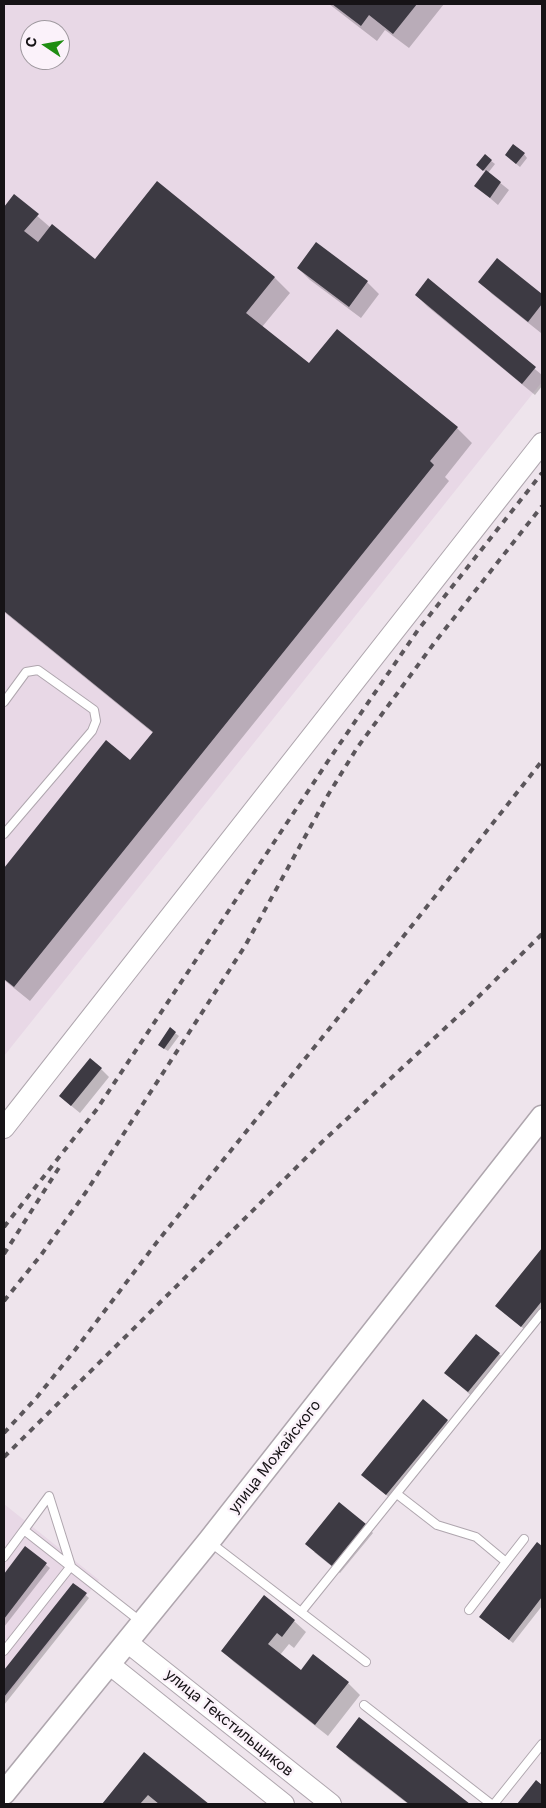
<!DOCTYPE html>
<meta charset="utf-8">
<style>
body{margin:0}
#map{position:relative;width:546px;height:1808px;overflow:hidden;background:#eee4ec;font-family:Inter,sans-serif}
canvas{display:block}
.frame{position:absolute;inset:0;border:5px solid #161316;pointer-events:none}
.north{position:absolute;left:20px;top:20px;width:50px;height:50px;box-sizing:border-box;background:#fbf2fa;border:1px solid #9f999f;border-radius:50%;rotate:282deg;font-size:14px;font-weight:700;line-height:20px;text-align:center;color:#161316}
.north::after{content:'';display:block;margin:auto;width:18px;height:22px;background:#1f8d12;clip-path:polygon(50% 0,100% 100%,50% 72%,0 100%)}
</style>
<div id="map">
<canvas width="546" height="1808"></canvas>
<div class="frame"></div>
<div class="north">С</div>
</div>
<script>
const ctx = document.querySelector('canvas').getContext('2d');
ctx.lineJoin = 'round';
function paint(path, color) { ctx.fillStyle = color; ctx.fill(path, 'evenodd'); }
const toPath = rows => new Path2D(rows.map(r => 'M' + r).join(''));
function strokePath(path, color, width, dash) { ctx.strokeStyle = color; ctx.lineWidth = width; ctx.lineCap = dash ? 'butt' : 'round'; ctx.setLineDash(dash || []); ctx.stroke(path); }
function drawText(font, color, halo, rows, align = 'center') {
  ctx.font = font + ' Inter,sans-serif'; ctx.lineWidth = 5; ctx.setLineDash([]); ctx.textBaseline = 'middle'; ctx.strokeStyle = halo; ctx.fillStyle = color; for (const [text, x, y, turn = 0] of rows) {
    ctx.save(); ctx.translate(x, y); ctx.rotate((+turn || 0) * Math.PI / 180); ctx.textAlign = isNaN(turn) ? turn : align; if (halo) ctx.strokeText(text, 0, 0); ctx.fillText(text, 0, 0); ctx.restore();
  }
}
paint(toPath([
 [4,4,542,4,542,382,4,1056],
 [30,30,60,30,60,60,30,60],
 [4,1504,99,1580,4,1700]
]), '#e8d8e6');
paint(toPath([
 [329,4,444,4,409,48,385,30,377,41],
 [524,154,527,158,520,167,510,159],
 [485,156,495,164,488,173,509,190,498,205,476,186,486,172,478,165],
 [157,183,275,278,290,293,262,327,309,365,457,428,472,443,445,477,449,481,30,1001,4,980,4,870,106,742,130,762,153,733,4,612,4,209,14,196,51,228,95,260],
 [317,244,367,282,379,294,361,318,310,280,298,268],
 [497,260,542,296,542,331,541,333,492,294,480,282],
 [428,280,542,375,542,386,535,395,428,307,416,295],
 [175,1033,179,1036,168,1051,163,1048],
 [101,1069,109,1077,80,1113,69,1104],
 [542,1250,542,1319,530,1334,497,1306],
 [499,1354,507,1361,476,1400,446,1373],
 [447,1421,455,1428,395,1502,371,1483],
 [365,1525,373,1533,340,1573,314,1552],
 [537,1544,542,1548,542,1606,513,1643,484,1620],
 [25,1548,50,1568,4,1627,4,1576],
 [73,1584,89,1598,4,1705,4,1672],
 [294,1621,306,1632,294,1648,289,1644,280,1655,301,1672,348,1683,360,1695,328,1736,234,1662,222,1651],
 [360,1719,468,1804,408,1804,350,1759,338,1747],
 [145,1754,207,1804,104,1804]
]), '#0003');
paint(toPath([
 [332,4,417,4,393,34,369,15,361,26],
 [513,144,525,153,516,164,505,155],
 [485,154,492,160,483,171,476,165],
 [486,170,501,182,490,198,474,186],
 [157,181,275,277,246,313,309,363,337,329,458,427,430,461,434,465,14,987,4,979,4,868,106,740,130,760,153,732,4,611,4,207,14,194,39,214,24,231,38,242,52,224,95,259],
 [316,242,368,281,349,307,297,268],
 [497,258,542,294,542,304,528,322,478,282],
 [428,278,536,367,522,384,415,295],
 [170,1027,176,1032,164,1049,158,1045],
 [90,1058,102,1068,71,1106,59,1096],
 [542,1248,542,1301,521,1327,495,1306],
 [476,1334,500,1353,468,1392,444,1373],
 [423,1399,448,1420,386,1495,361,1475],
 [339,1502,366,1524,332,1566,305,1544],
 [537,1542,542,1546,542,1597,509,1640,479,1617],
 [25,1546,47,1563,4,1619,4,1574],
 [73,1583,87,1593,4,1697,4,1670],
 [264,1595,295,1620,282,1637,277,1633,268,1644,301,1670,313,1654,349,1682,315,1725,221,1651],
 [359,1717,470,1804,409,1804,336,1747],
 [144,1752,209,1804,159,1804,148,1795,140,1804,102,1804],
 [536,1780,542,1785,542,1804,517,1804]
]), '#3d3a43');
const service = toPath([
 [4,702,26,672,38,670,94,710,96,721,92,731,4,834],
 [397,1494,437,1525,476,1537,506,1562,524,1539],
 [211,1543,366,1662],
 [4,1557,24,1530,140,1621],
 [469,1610,506,1562],
 [301,1612,542,1313],
 [4,1651,71,1566,49,1496,24,1530],
 [364,1705,491,1804],
 [494,1804,542,1744]
]);
const tertiary = toPath([
 [4,1128,542,443],
 [127,1642,331,1804],
 [109,1664,284,1804]
]);
const secondary = toPath([
 [4,1793,209,1541,542,1117]
]);
strokePath(service, '#afa6ae', 10);
strokePath(tertiary, '#afa6ae', 22);
strokePath(secondary, '#afa6ae', 25);
strokePath(service, '#fff', 8);
strokePath(tertiary, '#fff', 20);
strokePath(secondary, '#fff', 22);
strokePath(toPath([
 [4,1227,97,1109,328,761,418,630,542,473],
 [4,1254,62,1163],
 [4,1301,41,1255,86,1192,245,946,328,795,357,748,435,642,542,506],
 [4,1433,37,1397,75,1350,157,1242,380,966,542,761],
 [4,1457,322,1142,469,1006,542,934]
]), '#5b565b', 4, [6, 6]);
drawText('15px', '#161316', '#fbf2fa', [
 ["улица Можайского",275,1457,-52],
 ["улица Текстильщиков",229,1723,39]
]);
</script>
